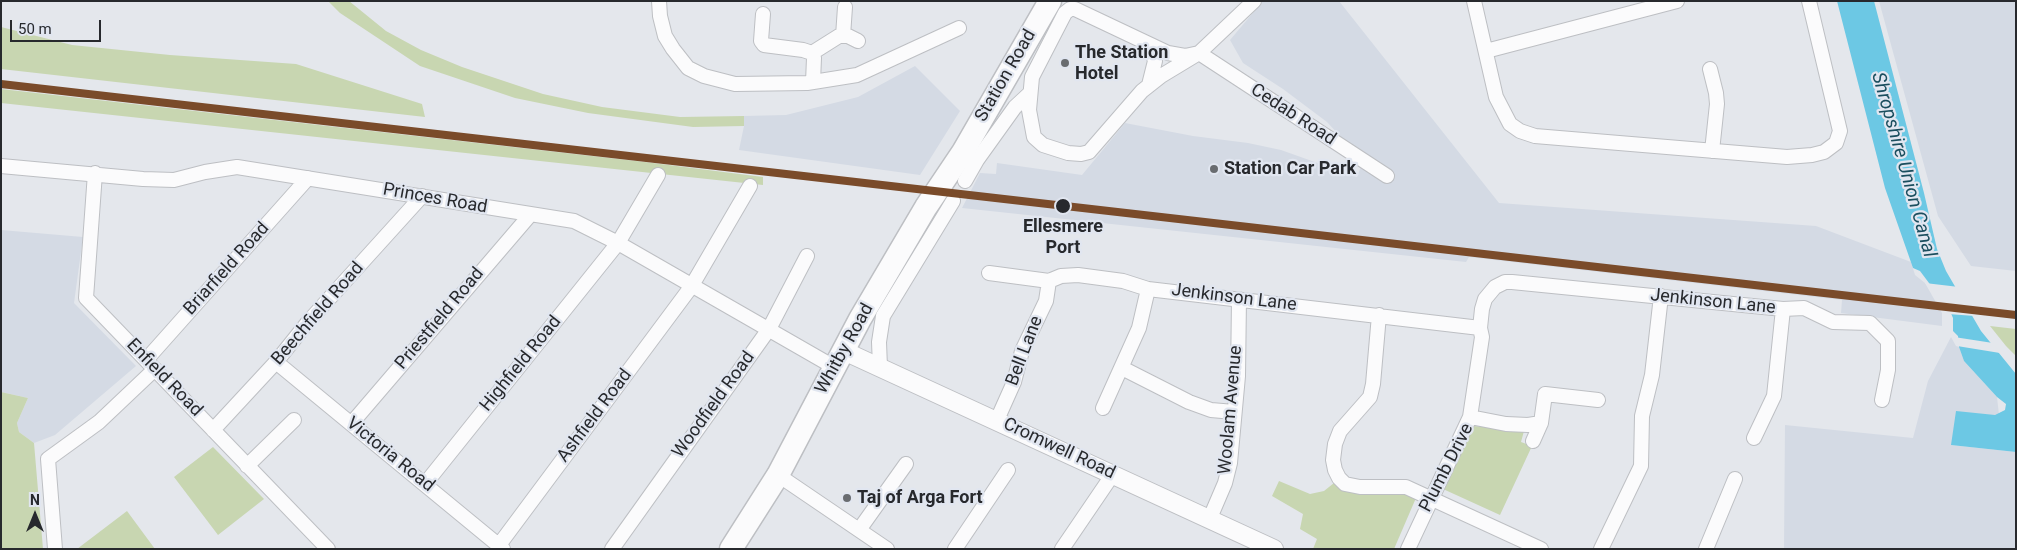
<!DOCTYPE html>
<style>
body{margin:0}
#map{position:relative;width:2017px;height:550px;overflow:hidden;background:#e4e7ec;font-family:Roboto,sans-serif}
canvas{display:block}
.frame{position:absolute;inset:0;border:2px solid #27292d;pointer-events:none}
.north{position:absolute;left:10px;top:490px;width:50px;height:50px;-webkit-text-stroke:4px #e1e6f0;paint-order:stroke;rotate:0deg;font-size:14px;font-weight:700;line-height:20px;text-align:center;color:#27292d}
.north::after{content:'';display:block;margin:auto;width:18px;height:22px;background:#27292d;clip-path:polygon(50% 0,100% 100%,50% 72%,0 100%)}
.scale{position:absolute;left:10px;top:20px;width:91px;height:22px;box-sizing:border-box;border:2px solid #27292d;border-top:0;padding-left:6px;font-size:15px;line-height:18px;white-space:nowrap;color:#27292d;-webkit-text-stroke:4px #e1e6f0;paint-order:stroke}
</style>
<div id="map">
<canvas width="2017" height="550"></canvas>
<div class="frame"></div>
<div class="north">N</div>
<div class="scale">50 m</div>
</div>
<script>
const ctx = document.querySelector('canvas').getContext('2d');
ctx.lineJoin = 'round';
function paint(path, color) { ctx.fillStyle = color; ctx.fill(path, 'evenodd'); }
const toPath = rows => new Path2D(rows.map(r => 'M' + r).join(''));
function strokePath(path, color, width, dash) { ctx.strokeStyle = color; ctx.lineWidth = width; ctx.lineCap = dash ? 'butt' : 'round'; ctx.setLineDash(dash || []); ctx.stroke(path); }
function drawText(font, color, halo, rows, align = 'center') {
  ctx.font = font + ' Roboto,sans-serif'; ctx.lineWidth = 4.5; ctx.setLineDash([]); ctx.textBaseline = 'middle'; ctx.strokeStyle = halo; ctx.fillStyle = color; for (const [text, x, y, turn = 0] of rows) {
    ctx.save(); ctx.translate(x, y); ctx.rotate((+turn || 0) * Math.PI / 180); ctx.textAlign = isNaN(turn) ? turn : align; if (halo) ctx.strokeText(text, 0, 0); ctx.fillText(text, 0, 0); ctx.restore();
  }
}
paint(toPath([
 [1263,1,1339,1,1499,203,1816,226,1911,262,1915,275,1925,283,1942,313,1942,326,1841,313,1842,300,1469,257,1466,262,962,208,980,173,996,174,997,163,1082,175,1125,123,1193,136,1248,143,1281,150,1357,177,1363,161,1327,122,1283,89,1243,63,1230,40],
 [1879,1,2016,1,2016,271,1971,266,1938,216],
 [915,66,960,111,920,175,739,150,744,126,744,116,786,115,858,97],
 [1,230,83,237,74,303,136,366,55,435,34,443,19,432,17,423,28,398,1,392],
 [1951,337,1956,346,1959,347,1964,361,1997,397,1999,415,1995,415,1951,445,2016,452,2016,549,1784,549,1785,425,1913,438,1928,381]
]), '#d4dae4');
paint(toPath([
 [328,1,349,1,386,31,421,50,462,67,543,94,602,107,680,117,744,116,744,126,693,127,588,113,515,98,420,66,340,13],
 [1,27,72,45,170,55,296,64,422,104,425,117,1,69],
 [1,89,645,162,763,177,763,185,1,103],
 [1990,326,2016,329,2016,356,2006,346],
 [1,392,28,398,17,423,19,432,34,443,43,549,1,549],
 [1474,426,1524,431,1521,442,1532,446,1500,515,1443,489],
 [213,447,264,499,218,535,174,477],
 [1279,481,1310,494,1324,491,1334,483,1404,494,1416,498,1394,549,1313,549,1317,539,1300,529,1303,514,1272,496],
 [127,511,155,549,77,549]
]), '#c8d6b1');
paint(toPath([
 [1837,1,1874,1,1924,193,1937,249,1946,271,1981,331,2016,374,2016,452,1951,445,1956,411,1995,415,2005,410,2006,404,1997,397,1964,361,1959,347,1958,336,1953,331,1953,318,1950,311,1920,271,1913,268,1885,188]
]), '#6cc8e4');
paint(toPath([
 [1925,283,1959,287,1975,316,1948,314],
 [1954,337,1993,343,2000,353,1957,346]
]), '#e4e7ec');
const minor = toPath([
 [659,1,660,16,665,36,673,49,688,68,704,76,735,84,807,83,857,75,959,28],
 [1474,1,1496,97,1510,124,1520,131,1535,136,1787,157,1812,155,1824,152,1836,143,1840,131,1809,1],
 [763,14,761,41,764,45,803,50,812,53,814,58,813,82],
 [843,36,845,7],
 [1145,43,1152,52,1155,61,1149,85],
 [1486,51,1677,1],
 [812,53,839,36,848,36,858,41],
 [1199,53,1185,56,1168,53,1075,9,1070,9,1065,13,1032,77,1029,110,1034,137,1043,145,1068,153,1081,154,1089,152,1142,91,1161,76,1199,53,1254,1],
 [1199,53,1387,176],
 [1710,69,1716,93,1717,104,1712,151],
 [1,166,143,179,174,180,205,172,237,167,574,221,618,243,834,367],
 [95,173,86,298,328,549],
 [965,181,977,160,1015,107,1029,94],
 [989,273,1049,281,1061,276,1078,275,1123,281,1148,289,1480,328],
 [1379,315,1373,384,1370,397,1340,431,1335,444,1333,460,1335,470,1339,478,1345,484,1360,487,1406,487,1541,549],
 [146,360,308,178],
 [276,362,503,549],
 [880,367,879,342,883,316,953,201],
 [1122,368,1189,402,1211,410,1234,412],
 [1103,408,1139,328,1148,289],
 [1470,417,1482,337,1480,328,1482,309,1485,299,1495,287,1505,282,1512,282,1783,309,1804,308,1833,322,1870,323,1888,341,1888,370,1882,400],
 [997,420,1014,382,1022,351,1046,301,1049,281],
 [351,424,530,215],
 [213,430,276,362,308,322,422,196],
 [1754,438,1774,396,1783,309],
 [1533,441,1541,423],
 [247,466,294,420],
 [778,475,887,549],
 [425,484,618,243,658,175],
 [1210,518,1225,483,1230,463,1238,376,1239,299],
 [859,530,906,464],
 [499,545,691,287,750,186],
 [55,549,48,459,99,422,155,369],
 [612,549,769,329,807,256],
 [955,549,1008,470],
 [1062,549,1113,474],
 [1408,549,1470,417,1506,424,1528,425,1541,423,1545,394,1598,400],
 [1601,549,1641,466,1642,416,1652,375,1661,296],
 [1706,549,1735,479]
]);
const tertiary = toPath([
 [844,351,1274,549]
]);
const primary = toPath([
 [731,549,778,475,860,319,926,207,963,152,1050,1]
]);
strokePath(minor, '#bdbfc3', 16);
strokePath(tertiary, '#bdbfc3', 20);
strokePath(primary, '#bdbfc3', 25);
strokePath(minor, '#fbfbfc', 14);
strokePath(tertiary, '#fbfbfc', 18);
strokePath(primary, '#fbfbfc', 22);
const rail = toPath([
 [1069,206,2016,315]
]);
strokePath(rail, '#d0d1d2', 5.5);
strokePath(rail, '#e1e6f0', 4, [11]);
strokePath(toPath([
 [1,84,2016,315]
]), '#7a4b2a', 8);
for (const [x, y, r, color] of [
 [1065,63,5,"#696c70"],
 [1214,169,5,"#696c70"],
 [1063,206,8,"#27292d"],
 [847,498,5,"#696c70"]
]) { const dot = new Path2D(); dot.arc(x, y, r, 0, 2 * Math.PI); ctx.fillStyle = color; ctx.fill(dot); strokePath(dot, '#e1e6f0', 2); }
drawText('bold 18px', '#27292d', '#e1e6f0', [
 ["The Station",1075,53],
 ["Hotel",1075,74],
 ["Station Car Park",1224,169],
 ["Taj of Arga Fort",857,498]
], 'left');
drawText('18px', '#27292d', '#e1e6f0', [
 ["Station Road",1006,76,-60],
 ["Cedab Road",1293,115,33],
 ["Princes Road",435,199,10],
 ["Briarfield Road",227,269,-48],
 ["Jenkinson Lane",1234,298,7],
 ["Jenkinson Lane",1713,302,6],
 ["Beechfield Road",318,314,-49],
 ["Priestfield Road",440,319,-50],
 ["Whitby Road",845,349,-61],
 ["Bell Lane",1025,351,-69],
 ["Highfield Road",521,364,-51],
 ["Enfield Road",164,378,46],
 ["Woodfield Road",714,405,-54],
 ["Woolam Avenue",1231,410,-85],
 ["Ashfield Road",595,416,-53],
 ["Cromwell Road",1059,449,25],
 ["Victoria Road",390,455,39],
 ["Plumb Drive",1447,468,-63]
]);
drawText('bold 18px', '#27292d', '#e1e6f0', [
 ["Ellesmere",1063,227],
 ["Port",1063,248]
]);
drawText('italic 19px', '#1a4e5e', '#e1e6f0', [
 ["Shropshire Union Canal",1903,165,74]
]);
</script>
